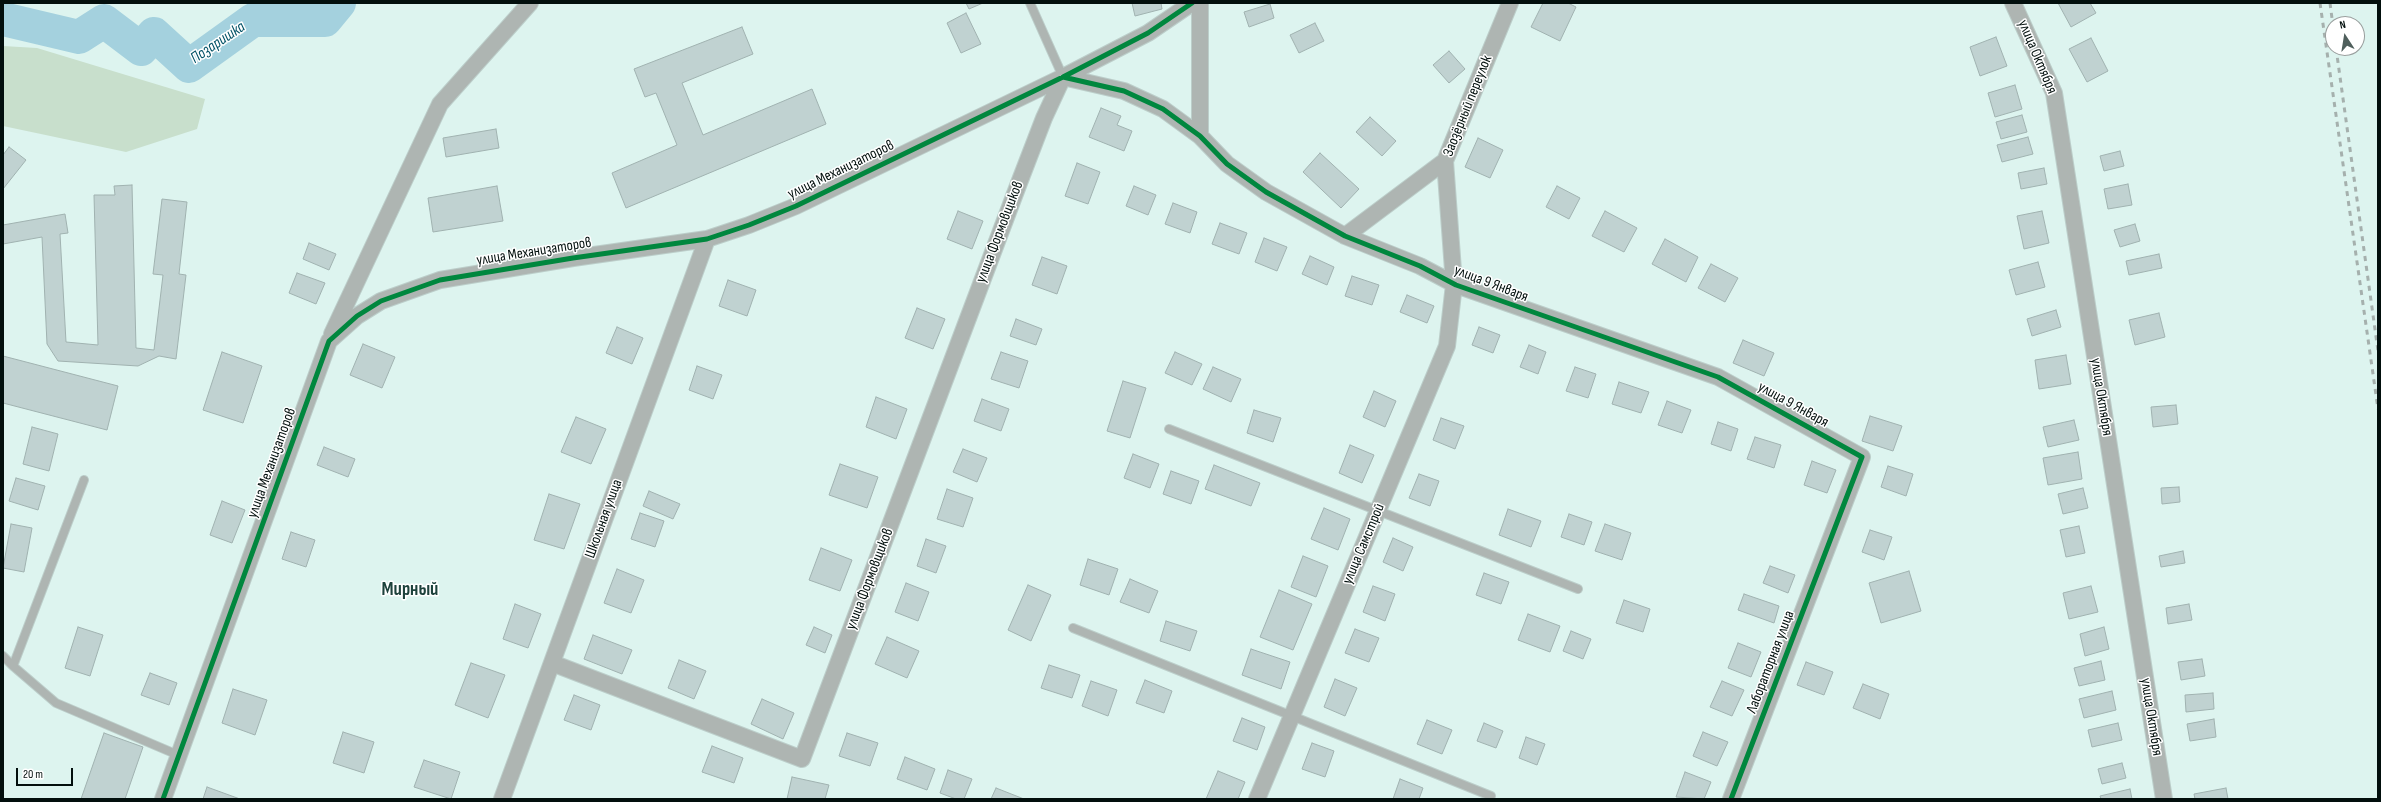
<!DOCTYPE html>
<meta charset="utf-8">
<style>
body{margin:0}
#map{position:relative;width:2381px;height:802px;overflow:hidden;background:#ddf4ef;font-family:"Sofia Sans Condensed",sans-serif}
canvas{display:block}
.frame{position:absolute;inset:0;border:4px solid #020f0d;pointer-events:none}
.north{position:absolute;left:2325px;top:16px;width:40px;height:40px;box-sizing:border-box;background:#fff;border:1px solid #9a9f9e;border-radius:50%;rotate:348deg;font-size:11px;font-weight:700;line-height:16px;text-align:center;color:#020f0d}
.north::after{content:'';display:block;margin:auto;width:14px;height:18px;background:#4f5f5c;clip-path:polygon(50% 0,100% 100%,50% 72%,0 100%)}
.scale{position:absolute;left:16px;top:768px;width:57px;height:18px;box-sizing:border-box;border:2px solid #020f0d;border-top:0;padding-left:5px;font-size:12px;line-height:14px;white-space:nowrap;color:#020f0d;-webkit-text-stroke:3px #fff;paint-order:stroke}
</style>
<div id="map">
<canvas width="2381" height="802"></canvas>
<div class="frame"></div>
<div class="north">N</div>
<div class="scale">20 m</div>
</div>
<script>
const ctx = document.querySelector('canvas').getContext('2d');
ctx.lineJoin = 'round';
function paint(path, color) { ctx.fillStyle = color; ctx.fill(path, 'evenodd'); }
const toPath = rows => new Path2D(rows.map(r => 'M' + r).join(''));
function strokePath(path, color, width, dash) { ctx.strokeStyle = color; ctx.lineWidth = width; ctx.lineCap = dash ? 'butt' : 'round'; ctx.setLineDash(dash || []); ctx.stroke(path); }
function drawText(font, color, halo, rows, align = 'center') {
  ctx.font = font + ' "Sofia Sans Condensed",sans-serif'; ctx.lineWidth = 3; ctx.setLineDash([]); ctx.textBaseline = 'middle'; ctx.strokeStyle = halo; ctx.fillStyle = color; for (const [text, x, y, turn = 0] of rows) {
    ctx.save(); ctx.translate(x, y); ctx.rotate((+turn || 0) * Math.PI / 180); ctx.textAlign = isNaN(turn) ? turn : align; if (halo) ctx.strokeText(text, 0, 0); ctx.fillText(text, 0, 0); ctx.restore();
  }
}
paint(toPath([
 [3,46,37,48,205,99,197,129,126,152,3,126]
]), '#c8dfcc');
strokePath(toPath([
 [3,19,79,37,104,21,141,49,154,34,189,66,253,20,325,20,339,3]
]), '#a4d1de', 34);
const building = toPath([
 [966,3,983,3,969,9,966,3],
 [1132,3,1161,3,1162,9,1135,16,1132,3],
 [1543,3,1568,3,1576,7,1560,41,1531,27,1543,3],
 [2058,3,2090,3,2096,13,2071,27,2058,3],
 [1270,4,1274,18,1249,27,1244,12,1270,4],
 [966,13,981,44,961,53,947,23,966,13],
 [1315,23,1324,41,1299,53,1290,35,1315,23],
 [742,27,753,54,682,83,703,135,812,89,826,124,626,208,612,173,677,145,656,93,645,97,634,69,742,27],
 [1996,37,2007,66,1980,76,1970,47,1996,37],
 [2091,38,2108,71,2087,82,2069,49,2091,38],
 [1449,51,1465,69,1449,83,1433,65,1449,51],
 [2015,85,2022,109,1995,117,1988,93,2015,85],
 [1101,108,1121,116,1117,125,1132,131,1124,151,1089,137,1101,108],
 [2022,115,2027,132,2001,139,1996,122,2022,115],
 [1370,117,1396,141,1382,156,1356,132,1370,117],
 [496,129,499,148,446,157,443,138,496,129],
 [2028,137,2033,154,2002,162,1997,145,2028,137],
 [1478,138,1503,150,1490,178,1465,167,1478,138],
 [9,147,26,160,3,189,3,155,9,147],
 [2120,151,2124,166,2104,171,2100,156,2120,151],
 [1320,153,1359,189,1341,208,1303,172,1320,153],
 [1077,163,1100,172,1088,204,1065,196,1077,163],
 [2044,168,2047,184,2021,189,2018,173,2044,168],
 [2128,184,2132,205,2108,209,2104,189,2128,184],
 [132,185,136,348,154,350,163,275,153,274,162,199,187,202,179,274,186,275,176,359,159,356,138,366,58,361,47,344,42,237,3,244,3,225,65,214,68,233,60,234,66,342,98,345,94,195,115,195,114,186,132,185],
 [497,186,503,221,433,232,428,198,497,186],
 [1134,186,1156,195,1148,215,1126,206,1134,186],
 [1557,186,1580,198,1569,219,1546,207,1557,186],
 [1173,203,1197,212,1190,233,1165,224,1173,203],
 [958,211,983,221,972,249,947,239,958,211],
 [1605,211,1637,228,1624,252,1592,236,1605,211],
 [2042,211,2049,243,2024,249,2017,216,2042,211],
 [1220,223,1247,233,1239,254,1212,244,1220,223],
 [2135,224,2140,241,2120,247,2114,230,2135,224],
 [1264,238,1287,247,1277,271,1255,262,1264,238],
 [1665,239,1698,257,1686,282,1652,264,1665,239],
 [309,243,336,254,329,270,303,259,309,243],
 [2159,254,2162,268,2129,275,2126,261,2159,254],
 [1310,256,1334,267,1327,285,1302,274,1310,256],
 [1042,257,1067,266,1057,294,1032,285,1042,257],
 [2038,262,2045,287,2016,295,2009,270,2038,262],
 [1711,264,1738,278,1725,302,1698,288,1711,264],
 [297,273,325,283,316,304,289,293,297,273],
 [1352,276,1379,285,1372,305,1345,296,1352,276],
 [728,280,756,290,747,316,719,306,728,280],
 [1407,295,1434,306,1427,323,1400,312,1407,295],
 [917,308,945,319,933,349,905,338,917,308],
 [2056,310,2061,327,2032,336,2027,319,2056,310],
 [2159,313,2165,337,2135,345,2129,320,2159,313],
 [1016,319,1042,329,1036,345,1010,336,1016,319],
 [617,327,643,338,632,364,606,353,617,327],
 [1479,327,1500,335,1493,353,1472,345,1479,327],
 [1743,340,1774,353,1764,376,1733,363,1743,340],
 [363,344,395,357,382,388,350,375,363,344],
 [1529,345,1546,352,1538,374,1520,367,1529,345],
 [222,352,262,366,243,423,203,410,222,352],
 [1001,352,1028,361,1019,388,991,379,1001,352],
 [1175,352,1202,364,1192,385,1165,373,1175,352],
 [2066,355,2071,384,2039,389,2035,360,2066,355],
 [3,356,118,386,107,430,3,403,3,356],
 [697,366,722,375,713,399,689,390,697,366],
 [1213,367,1241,379,1231,402,1203,389,1213,367],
 [1575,367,1596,374,1588,398,1566,391,1575,367],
 [1123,381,1146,388,1130,438,1107,431,1123,381],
 [1619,382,1649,392,1641,413,1612,404,1619,382],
 [1374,391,1396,401,1385,427,1363,417,1374,391],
 [876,397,907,409,896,439,866,427,876,397],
 [982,399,1009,409,1001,431,974,421,982,399],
 [1667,401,1691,410,1682,433,1658,425,1667,401],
 [2176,405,2178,424,2153,427,2151,407,2176,405],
 [1254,410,1281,418,1273,442,1247,433,1254,410],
 [1870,416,1902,426,1893,451,1862,441,1870,416],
 [576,417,606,429,591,464,561,452,576,417],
 [1441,418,1464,426,1455,449,1433,440,1441,418],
 [2074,420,2079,440,2048,447,2043,427,2074,420],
 [1718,422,1738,429,1731,451,1711,444,1718,422],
 [32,427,58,434,49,471,23,464,32,427],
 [1755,437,1781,445,1774,468,1747,459,1755,437],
 [1350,445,1374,455,1362,483,1339,473,1350,445],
 [324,447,355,459,348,477,317,465,324,447],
 [963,449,987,458,977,482,953,472,963,449],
 [2078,452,2082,479,2048,485,2043,458,2078,452],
 [1133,454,1159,464,1150,488,1124,478,1133,454],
 [1812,461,1836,470,1827,493,1804,485,1812,461],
 [840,464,878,477,867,508,829,495,840,464],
 [1214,465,1260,483,1251,506,1205,489,1214,465],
 [1888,466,1913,474,1906,496,1881,487,1888,466],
 [1171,471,1199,481,1191,504,1163,494,1171,471],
 [1419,474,1439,481,1430,506,1409,498,1419,474],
 [16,478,45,486,38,510,9,501,16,478],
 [2179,487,2180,502,2162,504,2161,488,2179,487],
 [2083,488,2088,508,2063,514,2058,494,2083,488],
 [947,489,973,498,963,527,937,519,947,489],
 [649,491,680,504,673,519,643,506,649,491],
 [549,494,580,504,564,549,534,540,549,494],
 [222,501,245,510,232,543,210,535,222,501],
 [1324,508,1350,519,1338,550,1311,539,1324,508],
 [1508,509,1541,521,1531,547,1499,535,1508,509],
 [640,513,664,521,655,547,631,539,640,513],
 [1569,514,1592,522,1584,545,1561,537,1569,514],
 [11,524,32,528,24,572,3,568,11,524],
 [1605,524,1631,533,1622,560,1595,551,1605,524],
 [2079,526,2085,553,2066,557,2060,530,2079,526],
 [1870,530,1892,537,1884,560,1862,552,1870,530],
 [291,532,315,540,306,567,282,559,291,532],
 [1393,538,1413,547,1403,571,1383,562,1393,538],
 [926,539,946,546,936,573,917,566,926,539],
 [821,548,852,560,840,591,809,580,821,548],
 [2183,551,2185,563,2161,567,2159,556,2183,551],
 [1303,556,1328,566,1316,597,1291,587,1303,556],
 [1088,559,1118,569,1109,595,1080,585,1088,559],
 [1770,566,1795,575,1788,593,1763,583,1770,566],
 [617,569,644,580,631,613,604,603,617,569],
 [1909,571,1921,611,1881,623,1869,583,1909,571],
 [1484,573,1509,582,1501,604,1476,595,1484,573],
 [1130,579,1158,591,1149,613,1120,602,1130,579],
 [906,583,929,592,918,621,895,612,906,583],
 [1028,585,1051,595,1031,641,1008,630,1028,585],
 [1373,586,1395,594,1385,621,1363,612,1373,586],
 [2091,586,2098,612,2069,619,2063,593,2091,586],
 [1279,590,1312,604,1293,650,1260,637,1279,590],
 [1744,594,1779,606,1774,623,1738,610,1744,594],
 [1624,600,1650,609,1643,632,1616,623,1624,600],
 [515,604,541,614,528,648,503,639,515,604],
 [2189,604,2192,620,2168,624,2166,608,2189,604],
 [1528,614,1560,626,1550,652,1518,640,1528,614],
 [1166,621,1197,631,1190,651,1160,641,1166,621],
 [78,627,103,635,90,676,65,668,78,627],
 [814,627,832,635,825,653,806,645,814,627],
 [2104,627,2109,649,2085,656,2080,634,2104,627],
 [1355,629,1379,638,1369,662,1345,653,1355,629],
 [1571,631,1591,639,1583,659,1563,651,1571,631],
 [593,635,632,650,622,674,584,659,593,635],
 [887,637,919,651,907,678,875,664,887,637],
 [1738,643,1761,652,1751,677,1728,668,1738,643],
 [1251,649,1290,662,1281,689,1242,675,1251,649],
 [2202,659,2205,676,2181,680,2178,662,2202,659],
 [679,660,706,671,694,699,668,688,679,660],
 [2101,661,2105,680,2079,686,2074,668,2101,661],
 [1806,662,1833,672,1824,695,1797,685,1806,662],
 [471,663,505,675,488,718,455,705,471,663],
 [1049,665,1080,675,1072,698,1041,688,1049,665],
 [150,673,177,683,169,705,141,695,150,673],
 [1335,679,1357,688,1345,716,1324,707,1335,679],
 [1145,680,1172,691,1164,713,1136,703,1145,680],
 [1091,681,1117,690,1108,716,1082,706,1091,681],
 [1722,681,1744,690,1732,716,1710,707,1722,681],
 [1863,684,1889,694,1880,719,1853,708,1863,684],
 [233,689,267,700,255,735,222,723,233,689],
 [2112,691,2116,710,2084,718,2079,699,2112,691],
 [2213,693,2214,709,2186,712,2185,695,2213,693],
 [574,695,600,705,591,730,564,720,574,695],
 [762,699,794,713,783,739,751,724,762,699],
 [1242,718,1265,727,1257,750,1233,741,1242,718],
 [2214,719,2216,737,2190,741,2187,724,2214,719],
 [1427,720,1452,730,1442,754,1417,744,1427,720],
 [1484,723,1503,731,1496,748,1477,741,1484,723],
 [2118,723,2122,740,2092,747,2088,730,2118,723],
 [343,732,374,742,364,773,333,763,343,732],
 [1703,732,1728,742,1717,766,1693,756,1703,732],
 [104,733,143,747,125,799,81,799,104,733],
 [847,733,878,743,870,766,839,756,847,733],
 [1526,737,1545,744,1537,765,1519,758,1526,737],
 [1312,743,1334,751,1325,777,1302,769,1312,743],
 [712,746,743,758,734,783,702,772,712,746],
 [905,757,935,769,927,790,897,779,905,757],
 [424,760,460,772,451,799,414,787,424,760],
 [2122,763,2126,778,2102,784,2098,769,2122,763],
 [948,770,972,779,964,799,956,799,940,793,948,770],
 [1218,771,1245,782,1238,799,1206,799,1218,771],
 [1685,772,1711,782,1704,799,1676,797,1685,772],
 [792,777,829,785,825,799,787,799,792,777],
 [1400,779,1423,788,1419,799,1393,799,1400,779],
 [207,787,240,799,203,799,207,787],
 [996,788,1024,799,991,799,996,788],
 [2226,788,2228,799,2195,799,2194,794,2226,788],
 [2130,789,2132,799,2101,799,2100,796,2130,789]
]);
paint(building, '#c0d2d1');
strokePath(building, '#a0b2b0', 1);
const service = toPath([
 [1030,3,1063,77],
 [1169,429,1578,589],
 [84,480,13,666,56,703,178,755],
 [1073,628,1491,796],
 [3,656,13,666]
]);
const minor = toPath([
 [2013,3,2054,93,2164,799],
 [1063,77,1124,91,1163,109,1200,136,1227,164,1266,192,1345,236,1420,266,1456,285,1718,377,1862,457,1731,799],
 [1200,136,1200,3],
 [1345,236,1445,161],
 [332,334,440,104,530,3],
 [552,663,802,759,1019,183,1044,118,1063,77],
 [163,799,329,341,357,316,381,301,440,280,573,258,707,239,749,225,796,206,1063,77,1148,33,1192,3],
 [502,799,707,239],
 [1257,799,1447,346,1454,284,1445,161,1510,3]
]);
strokePath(service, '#bcceca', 10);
strokePath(minor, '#bcceca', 18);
strokePath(service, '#aeb5b2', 8);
strokePath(minor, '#aeb5b2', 16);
strokePath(toPath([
 [2320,3,2378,409],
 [2330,3,2333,26],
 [2336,48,2378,351]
]), '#a5b0ad', 3, [5, 5]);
strokePath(toPath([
 [1063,77,1124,91,1163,109,1200,136,1227,164,1266,192,1345,236,1420,266,1456,285,1718,377,1862,457,1731,799],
 [163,799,329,341,357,316,381,301,440,280,573,258,707,239,749,225,796,206,1063,77,1148,33,1192,3]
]), '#00873e', 5);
drawText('15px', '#020f0d', '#fff', [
 ["улица Октября",2037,57,67],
 ["Заозёрный переулок",1468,106,-68],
 ["улица Механизаторов",841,170,-26],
 ["улица Формовщиков",1000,232,-69],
 ["улица Механизаторов",534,252,-9],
 ["улица 9 Января",1491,284,21],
 ["улица Октября",2101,397,81],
 ["улица 9 Января",1793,405,29],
 ["улица Механизаторов",272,463,-70],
 ["Школьная улица",604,519,-70],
 ["улица Самстрой",1364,544,-67],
 ["улица Формовщиков",870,579,-69],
 ["Лабораторная улица",1771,662,-69],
 ["улица Октября",2151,717,81]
]);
drawText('italic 16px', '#015166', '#fff', [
 ["Позаришка",218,43,-34]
]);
drawText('bold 19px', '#1e423c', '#fff', [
 ["Мирный",410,590]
]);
</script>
